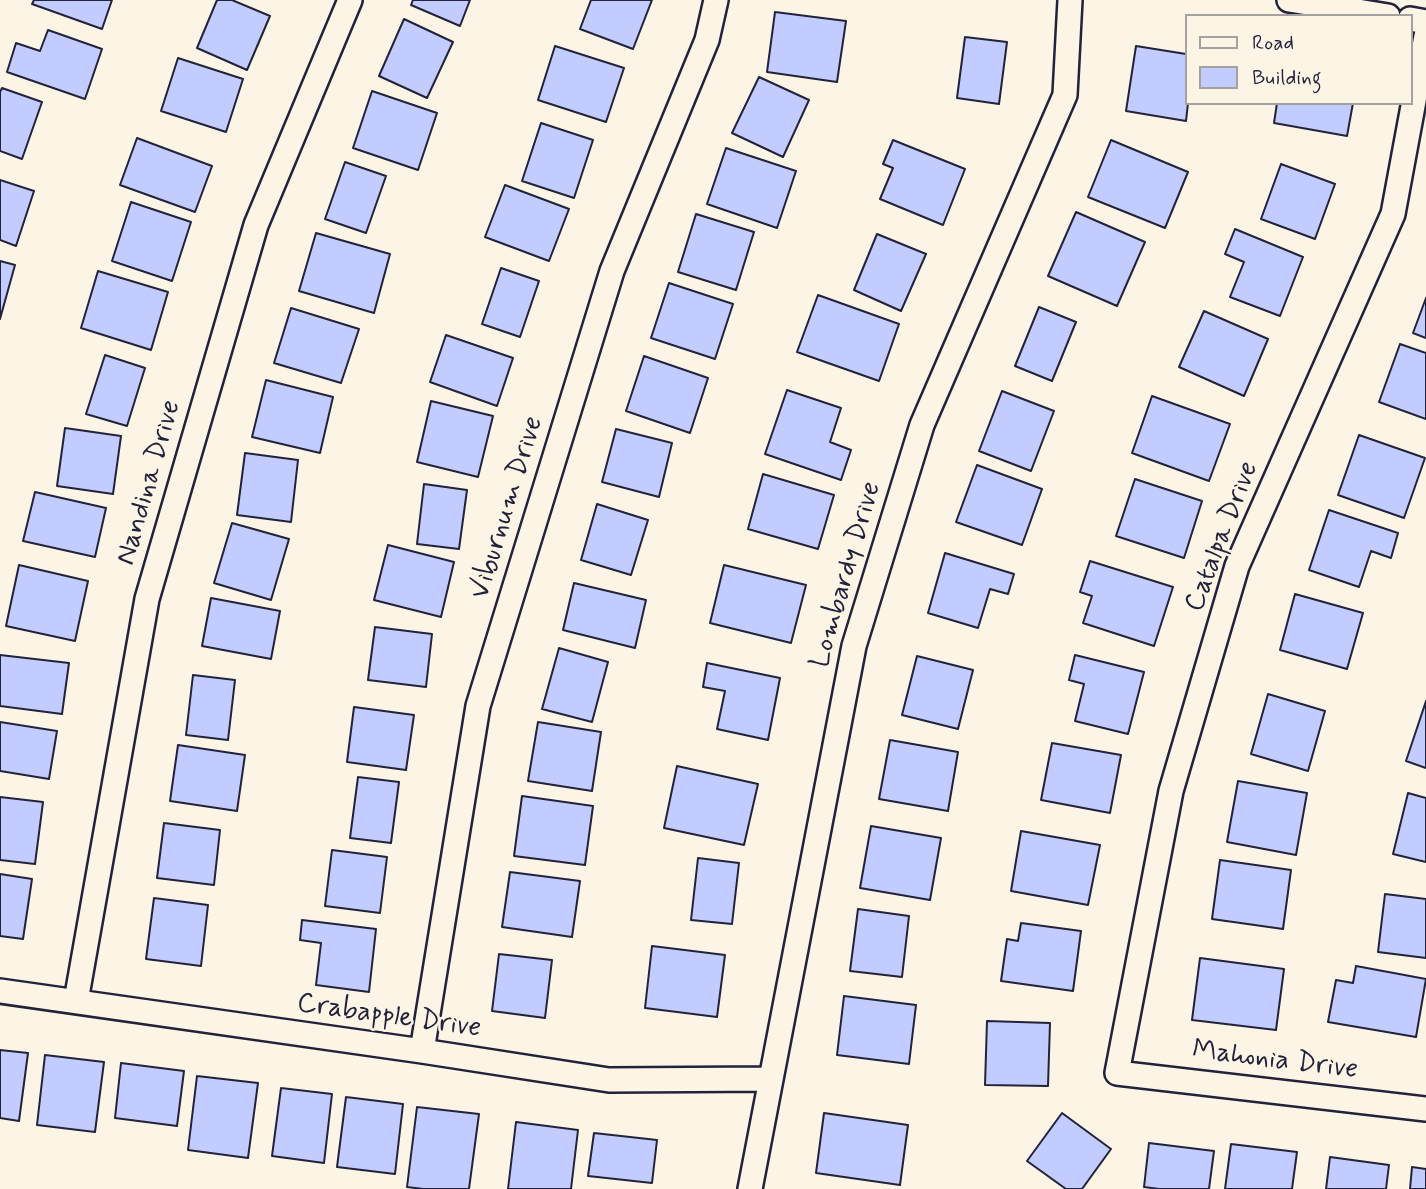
<!DOCTYPE html>
<style>
body{margin:0}
#map{position:relative;width:1426px;height:1189px;overflow:hidden;background:#fcf5e5;font-family:Mynerve,sans-serif}
canvas{display:block}
.legend{position:absolute;left:1185px;top:14px;width:228px;height:91px;box-sizing:border-box;background:#fcf5e5;border:2px solid #a5a1a1;margin:0;padding:9px 12px;list-style:none;font-size:21px;color:#22223b}
.legend li{display:flex;align-items:center;gap:14px;height:35px}
.legend b{width:35px;border:2px solid #a5a1a1}
</style>
<div id="map">
<canvas width="1426" height="1189"></canvas>
<ul class="legend">
<li><b style="height:9px;background:#fcf5e5"></b>Road</li>
<li><b style="height:19px;background:#c3ccfe"></b>Building</li>
</ul>
</div>
<script>
const ctx = document.querySelector('canvas').getContext('2d');
ctx.lineJoin = 'round';
function paint(path, color) { ctx.fillStyle = color; ctx.fill(path, 'evenodd'); }
const toPath = rows => new Path2D(rows.map(r => 'M' + r).join(''));
function strokePath(path, color, width, dash) { ctx.strokeStyle = color; ctx.lineWidth = width; ctx.lineCap = dash ? 'butt' : 'round'; ctx.setLineDash(dash || []); ctx.stroke(path); }
function drawText(font, color, halo, rows, align = 'center') {
  ctx.font = font + ' Mynerve,sans-serif'; ctx.lineWidth = 5; ctx.setLineDash([]); ctx.textBaseline = 'middle'; ctx.strokeStyle = halo; ctx.fillStyle = color; for (const [text, x, y, turn = 0] of rows) {
    ctx.save(); ctx.translate(x, y); ctx.rotate((+turn || 0) * Math.PI / 180); ctx.textAlign = isNaN(turn) ? turn : align; if (halo) ctx.strokeText(text, 0, 0); ctx.fillText(text, 0, 0); ctx.restore();
  }
}
const building = toPath([
 [34,0,112,0,102,29,32,4,34,0],
 [217,0,232,0,270,16,247,70,197,48,217,0],
 [413,0,470,0,460,26,411,5,413,0],
 [591,0,652,0,633,49,580,29,591,0],
 [775,12,846,21,837,82,767,72,775,12],
 [404,19,453,42,427,98,379,76,404,19],
 [48,30,102,49,85,99,7,72,16,43,40,51,48,30],
 [965,37,1007,42,999,104,957,98,965,37],
 [555,46,624,68,606,122,538,100,555,46],
 [1136,46,1186,54,1186,103,1188,103,1186,121,1126,111,1136,46],
 [178,58,243,79,226,132,161,111,178,58],
 [759,77,809,100,783,157,732,133,759,77],
 [2,88,42,102,22,159,0,151,0,92,2,88],
 [372,91,437,113,418,170,353,148,372,91],
 [1277,103,1353,103,1347,136,1274,123,1277,103],
 [541,123,593,140,574,198,522,181,541,123],
 [137,138,212,166,195,212,120,185,137,138],
 [893,140,965,169,943,225,880,199,893,168,883,164,893,140],
 [1111,140,1188,172,1165,228,1088,197,1111,140],
 [726,148,796,171,777,228,707,204,726,148],
 [345,162,386,176,366,233,325,219,345,162],
 [1281,164,1335,184,1315,239,1261,219,1281,164],
 [0,180,34,191,16,246,0,240,0,180],
 [505,185,569,209,549,261,485,237,505,185],
 [131,202,191,222,172,281,112,261,131,202],
 [1076,212,1145,242,1117,306,1048,276,1076,212],
 [696,214,754,232,736,290,678,272,696,214],
 [1235,229,1303,257,1280,316,1230,297,1244,262,1225,254,1235,229],
 [316,233,390,254,374,313,299,291,316,233],
 [877,234,926,254,901,311,854,290,877,234],
 [0,261,15,265,0,319,0,261],
 [501,268,539,281,520,337,482,324,501,268],
 [98,271,168,292,151,350,81,328,98,271],
 [669,283,733,304,715,359,651,338,669,283],
 [818,295,899,324,879,381,797,352,818,295],
 [1426,298,1426,338,1413,333,1426,298],
 [1039,307,1076,322,1052,381,1015,366,1039,307],
 [291,308,359,329,341,383,274,363,291,308],
 [1204,311,1268,339,1244,396,1179,367,1204,311],
 [446,335,513,358,497,406,430,382,446,335],
 [1400,344,1426,353,1426,419,1379,402,1400,344],
 [105,355,145,368,127,426,86,414,105,355],
 [644,356,708,378,690,433,626,411,644,356],
 [266,380,333,397,320,453,252,437,266,380],
 [787,390,841,408,830,442,851,450,841,480,765,454,787,390],
 [1002,391,1054,411,1031,471,979,451,1002,391],
 [1152,396,1230,424,1209,481,1132,453,1152,396],
 [431,401,493,416,478,477,417,462,431,401],
 [65,428,121,436,113,494,57,486,65,428],
 [616,429,672,443,659,497,602,482,616,429],
 [1359,435,1425,458,1404,518,1338,495,1359,435],
 [245,453,298,460,291,522,237,515,245,453],
 [977,465,1042,489,1022,545,956,522,977,465],
 [763,474,834,495,818,549,748,529,763,474],
 [1135,479,1202,501,1184,558,1116,536,1135,479],
 [424,484,467,490,459,549,417,544,424,484],
 [35,492,106,508,95,557,23,541,35,492],
 [597,504,648,520,631,575,581,560,597,504],
 [1329,510,1398,533,1391,558,1371,551,1359,587,1309,570,1329,510],
 [232,523,289,539,271,600,214,583,232,523],
 [388,545,454,562,441,617,374,600,388,545],
 [945,553,1014,574,1008,594,990,589,978,628,928,613,945,553],
 [1090,561,1173,587,1154,646,1083,623,1092,596,1080,592,1090,561],
 [19,565,88,581,75,641,6,626,19,565],
 [724,565,806,585,791,643,710,623,724,565],
 [574,583,646,600,635,648,563,630,574,583],
 [1295,594,1363,613,1347,669,1280,650,1295,594],
 [211,598,280,611,271,659,202,646,211,598],
 [375,627,432,634,426,687,368,680,375,627],
 [559,648,608,662,592,722,542,709,559,648],
 [0,655,69,663,62,714,0,706,0,655],
 [1075,655,1144,672,1128,734,1075,721,1084,684,1069,680,1075,655],
 [917,656,973,670,958,729,902,715,917,656],
 [707,663,780,678,768,740,717,729,725,691,703,687,707,663],
 [193,675,235,680,228,740,186,735,193,675],
 [1268,694,1325,711,1308,771,1251,754,1268,694],
 [1426,701,1426,768,1406,761,1426,701],
 [354,707,414,715,406,770,347,762,354,707],
 [0,722,57,731,49,779,0,771,0,722],
 [538,722,601,732,592,791,528,781,538,722],
 [890,740,958,752,948,811,879,799,890,740],
 [1052,743,1121,755,1110,813,1041,800,1052,743],
 [178,745,245,755,237,811,170,801,178,745],
 [677,766,758,784,744,845,664,828,677,766],
 [358,777,399,782,391,843,350,838,358,777],
 [1238,781,1307,793,1296,855,1227,842,1238,781],
 [1408,793,1426,798,1426,862,1393,854,1408,793],
 [522,796,593,806,585,865,514,856,522,796],
 [0,797,43,802,35,864,0,860,0,797],
 [164,823,220,830,214,885,157,878,164,823],
 [871,826,941,838,930,900,860,888,871,826],
 [1021,831,1100,845,1088,905,1011,891,1021,831],
 [332,850,387,857,380,913,325,906,332,850],
 [698,858,739,863,732,924,691,920,698,858],
 [1220,860,1291,870,1283,929,1212,919,1220,860],
 [510,872,580,881,572,937,502,927,510,872],
 [0,874,32,879,23,939,0,936,0,874],
 [1385,894,1426,899,1426,958,1378,952,1385,894],
 [154,898,208,905,201,966,146,959,154,898],
 [858,909,909,916,902,977,850,971,858,909],
 [302,920,376,929,369,992,316,985,321,943,300,940,302,920],
 [1021,923,1081,931,1073,991,1001,981,1007,939,1018,941,1021,923],
 [652,946,725,955,717,1017,645,1008,652,946],
 [499,954,552,960,545,1018,492,1011,499,954],
 [1200,958,1284,969,1276,1030,1192,1020,1200,958],
 [1356,966,1426,979,1416,1037,1328,1022,1336,980,1353,983,1356,966],
 [844,996,916,1005,909,1064,837,1055,844,996],
 [987,1021,1050,1023,1048,1086,985,1085,987,1021],
 [0,1050,28,1053,19,1121,0,1118,0,1050],
 [45,1055,104,1062,95,1132,37,1125,45,1055],
 [121,1063,184,1071,177,1126,115,1118,121,1063],
 [197,1076,258,1083,248,1158,188,1150,197,1076],
 [281,1088,332,1094,324,1163,272,1156,281,1088],
 [346,1097,403,1104,395,1174,337,1167,346,1097],
 [417,1107,479,1114,469,1189,423,1189,407,1187,417,1107],
 [824,1113,908,1125,900,1185,816,1173,824,1113],
 [1062,1113,1111,1149,1082,1189,1066,1189,1027,1161,1062,1113],
 [516,1122,578,1130,571,1189,508,1189,516,1122],
 [594,1133,657,1140,652,1183,588,1176,594,1133],
 [1149,1143,1214,1151,1209,1189,1159,1189,1144,1187,1149,1143],
 [1231,1144,1297,1152,1292,1189,1225,1189,1231,1144],
 [1330,1157,1389,1165,1386,1189,1326,1189,1330,1157],
 [1412,1167,1426,1169,1426,1189,1410,1189,1412,1167]
]);
paint(building, '#c3ccfe');
strokePath(building, '#22223b', 2);
const minor = toPath([
 [1289,0,1388,16],
 [1410,19,1426,22],
 [1426,36,1393,214,1237,566,1171,791,1117,1073,1426,1109],
 [0,991,422,1051,609,1080,771,1079],
 [76,1001,147,599,256,225,350,0],
 [422,1051,478,706,612,271,707,40,716,0],
 [750,1189,854,646,922,425,1065,95,1070,0]
]);
strokePath(minor, '#22223b', 28);
strokePath(minor, '#fcf5e5', 23);
drawText('28px', '#22223b', '#fcf5e5', [
 ["Nandina Drive",150,483,-74],
 ["Viburnum Drive",508,508,-73],
 ["Catalpa Drive",1223,537,-69],
 ["Lombardy Drive",847,575,-74],
 ["Crabapple Drive",389,1017,8],
 ["Mahonia Drive",1275,1061,7]
]);
</script>
